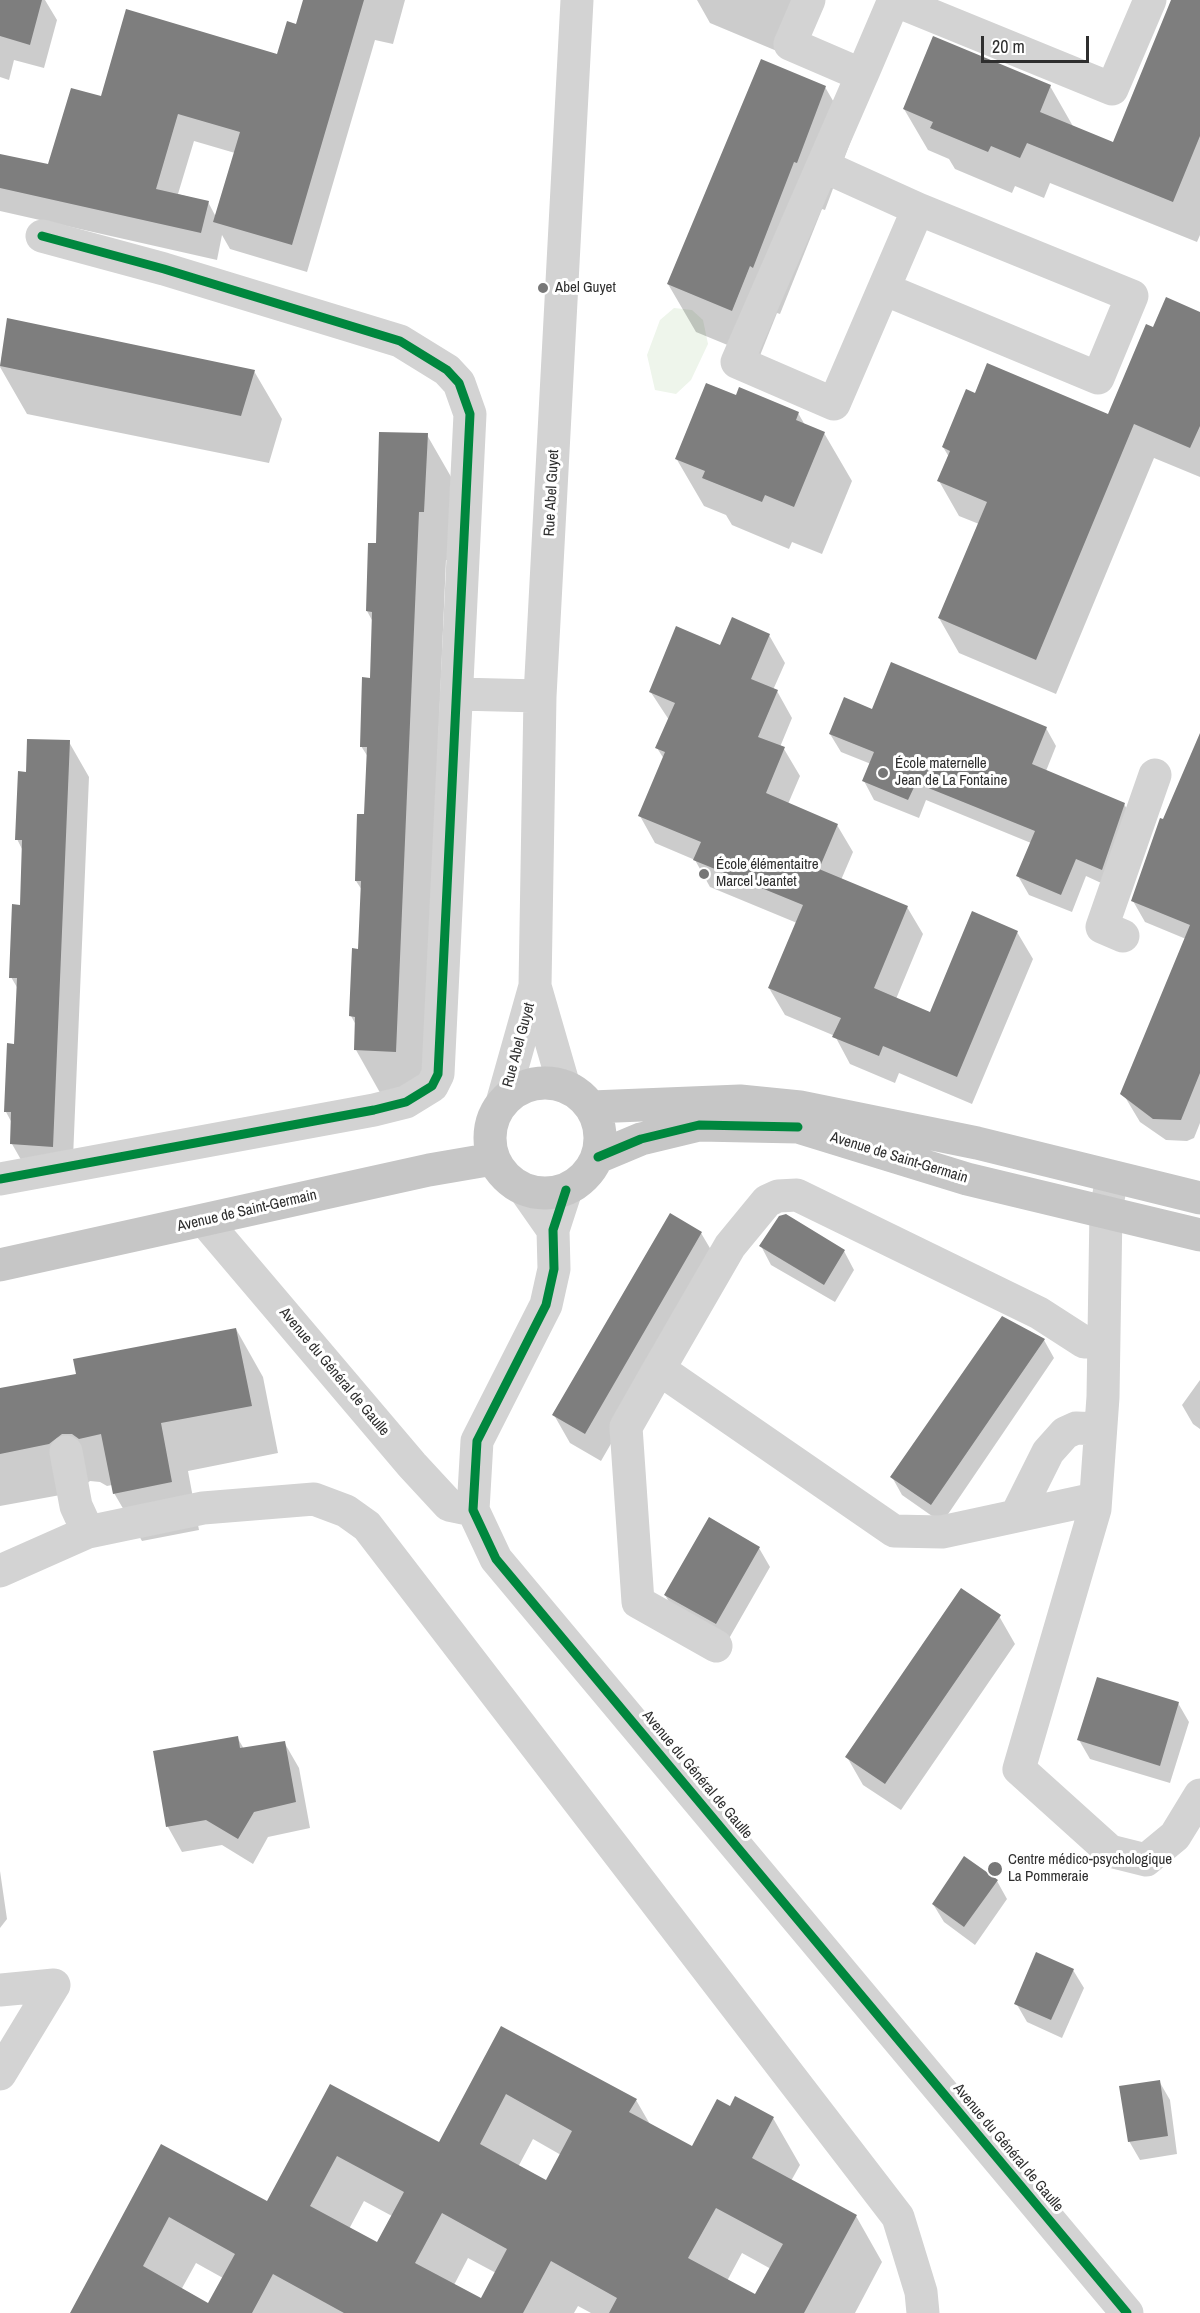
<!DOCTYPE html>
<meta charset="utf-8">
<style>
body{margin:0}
#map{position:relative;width:1200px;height:2313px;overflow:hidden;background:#fff;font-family:"Archivo Narrow",sans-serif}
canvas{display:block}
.scale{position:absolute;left:981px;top:36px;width:108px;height:27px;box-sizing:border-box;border:3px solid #2e2e2e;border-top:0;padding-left:8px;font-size:18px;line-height:21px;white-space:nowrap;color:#2e2e2e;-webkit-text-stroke:4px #fff;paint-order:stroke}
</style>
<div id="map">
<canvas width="1200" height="2313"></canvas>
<div class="scale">20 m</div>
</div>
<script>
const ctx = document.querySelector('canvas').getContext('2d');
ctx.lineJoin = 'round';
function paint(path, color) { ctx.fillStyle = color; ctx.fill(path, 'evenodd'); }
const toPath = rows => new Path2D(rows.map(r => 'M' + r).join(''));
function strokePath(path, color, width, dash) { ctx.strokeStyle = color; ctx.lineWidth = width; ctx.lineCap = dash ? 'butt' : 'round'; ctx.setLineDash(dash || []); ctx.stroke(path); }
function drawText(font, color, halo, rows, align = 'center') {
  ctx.font = font + ' "Archivo Narrow",sans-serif'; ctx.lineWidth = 6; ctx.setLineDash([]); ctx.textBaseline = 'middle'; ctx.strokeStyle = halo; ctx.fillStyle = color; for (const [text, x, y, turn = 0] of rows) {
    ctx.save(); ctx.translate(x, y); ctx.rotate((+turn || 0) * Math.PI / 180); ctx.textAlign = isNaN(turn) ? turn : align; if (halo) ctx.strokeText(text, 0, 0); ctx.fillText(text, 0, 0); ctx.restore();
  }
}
paint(toPath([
 [674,308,692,310,703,320,708,344,691,380,676,394,655,390,647,355,660,320]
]), '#eef5eb');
paint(toPath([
 [0,0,45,0,57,20,44,68,14,60,9,80,0,77],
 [304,0,405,0,393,44,375,40,307,272,230,249,222,235,217,260,0,211,0,155,49,166,102,98,278,56,297,26],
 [194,141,235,153,216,217,208,202,178,194],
 [697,0,814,0,784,54,710,23],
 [1173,0,1200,0,1200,235,1197,242,1050,183,1044,198,1015,186,1012,193,955,169,949,159,928,150,904,109,1050,86,1074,128,1114,144],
 [825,87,853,135,825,210,822,209,780,314,777,313,759,358,696,332,668,284],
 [1200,313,1200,477,1154,458,1056,694,959,653,939,618,979,524,959,516,939,481,949,457,943,447,976,395,1108,416,1154,329],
 [9,320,254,371,282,419,269,463,27,414,0,367],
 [737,397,798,413,805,425,824,433,852,481,822,554,792,542,789,549,732,525,726,515,704,506,676,458],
 [427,435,454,482,451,560,446,560,423,1099,383,1098,356,1050,356,1025,351,1016,360,950,362,890,356,881,366,815,368,757,361,746,372,679,373,622,367,611,377,544],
 [769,635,785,663,773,690,777,691,792,718,780,747,784,749,800,776,788,804,837,825,853,852,841,880,907,907,923,934,896,999,931,1014,1017,932,1033,959,972,1104,899,1073,895,1083,850,1064,835,1036,785,1015,769,988,797,923,710,887,695,860,655,843,640,816,664,759,657,748,669,720,650,691,721,646],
 [873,711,1046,728,1056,746,1046,771,1124,804,1135,823,1112,888,1086,876,1072,912,1029,895,1018,876,1031,843,926,800,919,818,874,800,864,781,871,764,841,752,830,734],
 [69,742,89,777,72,1182,32,1179,12,1144,12,1123,6,1112,16,1046,18,989,11,977,21,906,23,851,17,839],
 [1200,790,1200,1123,1194,1138,1187,1141,1166,1140,1140,1122,1122,1092,1186,939,1145,922,1133,901,1164,821],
 [701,1233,717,1260,601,1461,570,1443,554,1415],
 [761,1246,844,1251,854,1270,835,1302,771,1265],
 [236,1329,263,1377,278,1453,188,1471,199,1530,142,1541,114,1493,112,1485,107,1486,100,1482,90,1481,77,1492,0,1506,0,1389,77,1375],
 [1044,1340,1054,1358,942,1523,902,1495,892,1477],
 [1200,1380,1200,1429,1193,1424,1182,1405],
 [759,1548,770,1567,727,1642,676,1614,665,1595],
 [999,1616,1015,1644,901,1810,863,1785,847,1757],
 [1178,1703,1189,1722,1170,1783,1090,1759,1079,1740],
 [237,1737,244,1749,284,1742,299,1768,310,1828,268,1837,253,1864,222,1845,182,1852,168,1827,155,1752],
 [0,1871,7,1919,0,1928],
 [997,1881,1007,1899,975,1945,944,1922,933,1904],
 [1073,1970,1084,1988,1062,2038,1027,2022,1016,2003],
 [502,2028,636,2100,651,2126,692,2148,731,2108,773,2118,800,2165,791,2181,856,2216,882,2262,855,2313,591,2313,578,2306,574,2313,72,2313,161,2146,268,2203,331,2086,439,2144],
 [533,2139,561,2155,546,2182,518,2167],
 [364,2201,392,2216,377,2244,349,2229],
 [742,2253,771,2269,756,2296,727,2281],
 [468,2258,496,2273,481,2300,454,2285],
 [196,2263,223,2278,208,2305,181,2290],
 [1159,2081,1170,2100,1177,2154,1140,2160,1129,2141]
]), '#0003');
paint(toPath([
 [0,0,42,0,30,45,0,36],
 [303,0,364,0,292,245,213,222,240,132,178,114,156,189,209,201,201,233,0,188,0,154,48,164,71,88,101,96,126,9,277,54,287,21,296,24],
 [1171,0,1200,0,1200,136,1173,202,1027,143,1020,158,991,146,988,152,930,128,933,122,903,109,933,36,1051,85,1040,112,1113,142],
 [761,59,826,86,797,163,794,162,753,268,750,266,732,311,667,284],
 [1166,297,1200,312,1200,426,1190,448,1134,424,1036,660,938,618,987,502,937,481,950,451,942,447,966,389,975,393,987,363,1108,414,1146,324,1153,327],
 [7,318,255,370,241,416,0,366],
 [706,383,736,395,739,387,799,412,796,420,825,432,794,507,765,495,762,502,702,478,705,471,675,459],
 [379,432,428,433,424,512,419,512,396,1052,354,1050,355,1017,349,1016,352,948,358,949,361,881,355,881,357,814,364,814,367,747,360,747,362,677,370,678,372,612,366,611,368,543,376,543],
 [732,617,770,634,751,679,778,690,758,737,785,747,766,793,838,824,819,869,908,906,874,988,930,1012,972,911,1018,931,957,1077,883,1046,879,1056,832,1037,841,1018,768,988,803,905,693,860,701,842,638,816,665,752,655,748,675,703,649,692,676,626,720,645],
 [891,662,1047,727,1032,764,1125,803,1102,870,1076,859,1061,895,1016,876,1035,831,916,783,908,800,862,781,874,752,829,734,844,697,872,709],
 [1200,733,1200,1073,1181,1120,1153,1119,1120,1094,1190,925,1131,901,1160,818,1163,819],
 [27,739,70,740,53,1147,10,1144,11,1112,4,1112,7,1043,14,1044,17,978,9,978,12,904,20,905,22,840,15,840,18,771,26,772],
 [670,1213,702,1232,585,1434,552,1415],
 [786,1214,845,1250,824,1285,759,1246,779,1216],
 [1002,1316,1045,1339,931,1505,890,1477],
 [236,1328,252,1406,161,1423,172,1482,113,1494,101,1434,79,1439,72,1434,62,1434,49,1444,0,1454,0,1388,76,1374,73,1359],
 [709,1517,760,1547,716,1624,664,1595],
 [961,1588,1001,1615,885,1784,845,1757],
 [1097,1677,1179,1702,1160,1766,1077,1740],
 [238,1736,240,1748,285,1741,296,1802,254,1812,238,1839,206,1820,166,1827,153,1751],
 [964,1856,998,1880,964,1927,932,1904],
 [1036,1952,1074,1969,1051,2020,1014,2004],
 [501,2026,637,2099,629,2112,692,2146,717,2099,730,2106,735,2096,774,2117,752,2158,857,2215,804,2313,609,2313,617,2298,551,2261,523,2313,344,2313,273,2274,252,2313,70,2313,161,2144,267,2201,330,2084,439,2142],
 [506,2094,572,2131,546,2180,480,2144],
 [337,2156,404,2192,377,2242,310,2206],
 [716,2208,783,2244,755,2294,688,2258],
 [442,2213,507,2249,481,2298,415,2263],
 [169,2217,235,2254,208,2303,143,2266],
 [1160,2080,1168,2136,1128,2142,1119,2086]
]), '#7e7e7e');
strokePath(toPath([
 [809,0,790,44,862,75,894,0,1112,89,1150,0],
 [823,166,918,209,834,404,737,362,862,75],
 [884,289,1098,378,1132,296,918,209],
 [457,694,540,696],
 [1123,936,1102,927,1155,775],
 [535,986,564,1086],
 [502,1103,535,986,540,696,577,0],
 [1112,1178,1106,1210,1103,1397,1095,1509,1019,1769,1110,1851,1146,1860,1175,1836,1200,1795],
 [0,1179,374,1110,406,1102,432,1086,438,1074,470,414,459,383,447,370,400,341,164,269,42,236],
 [525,1190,553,1230],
 [566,1190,553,1230,554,1269,546,1305,477,1441,473,1510,496,1559,1127,2313],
 [205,1221,412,1465,449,1505,473,1510],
 [659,1369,626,1427,638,1602,716,1646],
 [66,1452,76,1506,88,1532],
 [1095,1499,942,1532,894,1531,659,1369,730,1246,767,1201,778,1196,797,1195,1039,1313,1084,1342,1103,1342],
 [1016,1516,1048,1452,1065,1433,1076,1428,1100,1429],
 [0,1571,88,1532,203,1508,314,1499,346,1511,367,1526,898,2217,921,2292,923,2313],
 [0,1990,54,1985],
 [0,2074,54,1985]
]), '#d3d3d3', 33);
strokePath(toPath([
 '490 1138a55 55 0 1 1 110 0a55 55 0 1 1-110 0Z',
 [592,1107,740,1101,800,1107,977,1143,1200,1198],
 [598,1157,641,1139,699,1125,798,1127,967,1179,1200,1235],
 [0,1265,429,1170,493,1159]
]), '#c6c6c6', 33);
strokePath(toPath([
 [598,1157,641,1139,699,1125,798,1127],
 [0,1179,374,1110,406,1102,432,1086,438,1074,470,414,459,383,447,370,400,341,164,269,42,236],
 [566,1190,553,1230,554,1269,546,1305,477,1441,473,1510,496,1559,1127,2313]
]), '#00873e', 9);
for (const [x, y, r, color] of [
 [543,288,6,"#777"],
 [883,773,6,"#777"],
 [704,874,6,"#777"],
 [995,1869,8,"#777"]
]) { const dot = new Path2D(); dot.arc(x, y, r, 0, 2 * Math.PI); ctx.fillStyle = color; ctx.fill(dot); strokePath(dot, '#fff', 2); }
drawText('15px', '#2e2e2e', '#fff', [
 ["Abel Guyet",555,288],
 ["École maternelle",895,764],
 ["Jean de La Fontaine",895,781],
 ["École élémentaitre",716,865],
 ["Marcel Jeantet",716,882],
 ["Centre médico-psychologique",1008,1860],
 ["La Pommeraie",1008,1877]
], 'left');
drawText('15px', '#2e2e2e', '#fff', [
 ["Rue Abel Guyet",552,493,-87],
 ["Rue Abel Guyet",519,1045,-75],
 ["Avenue de Saint-Germain",899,1158,17],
 ["Avenue de Saint-Germain",247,1211,-13],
 ["Avenue du Général de Gaulle",334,1372,50],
 ["Avenue du Général de Gaulle",697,1775,50],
 ["Avenue du Général de Gaulle",1008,2148,50]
]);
</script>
